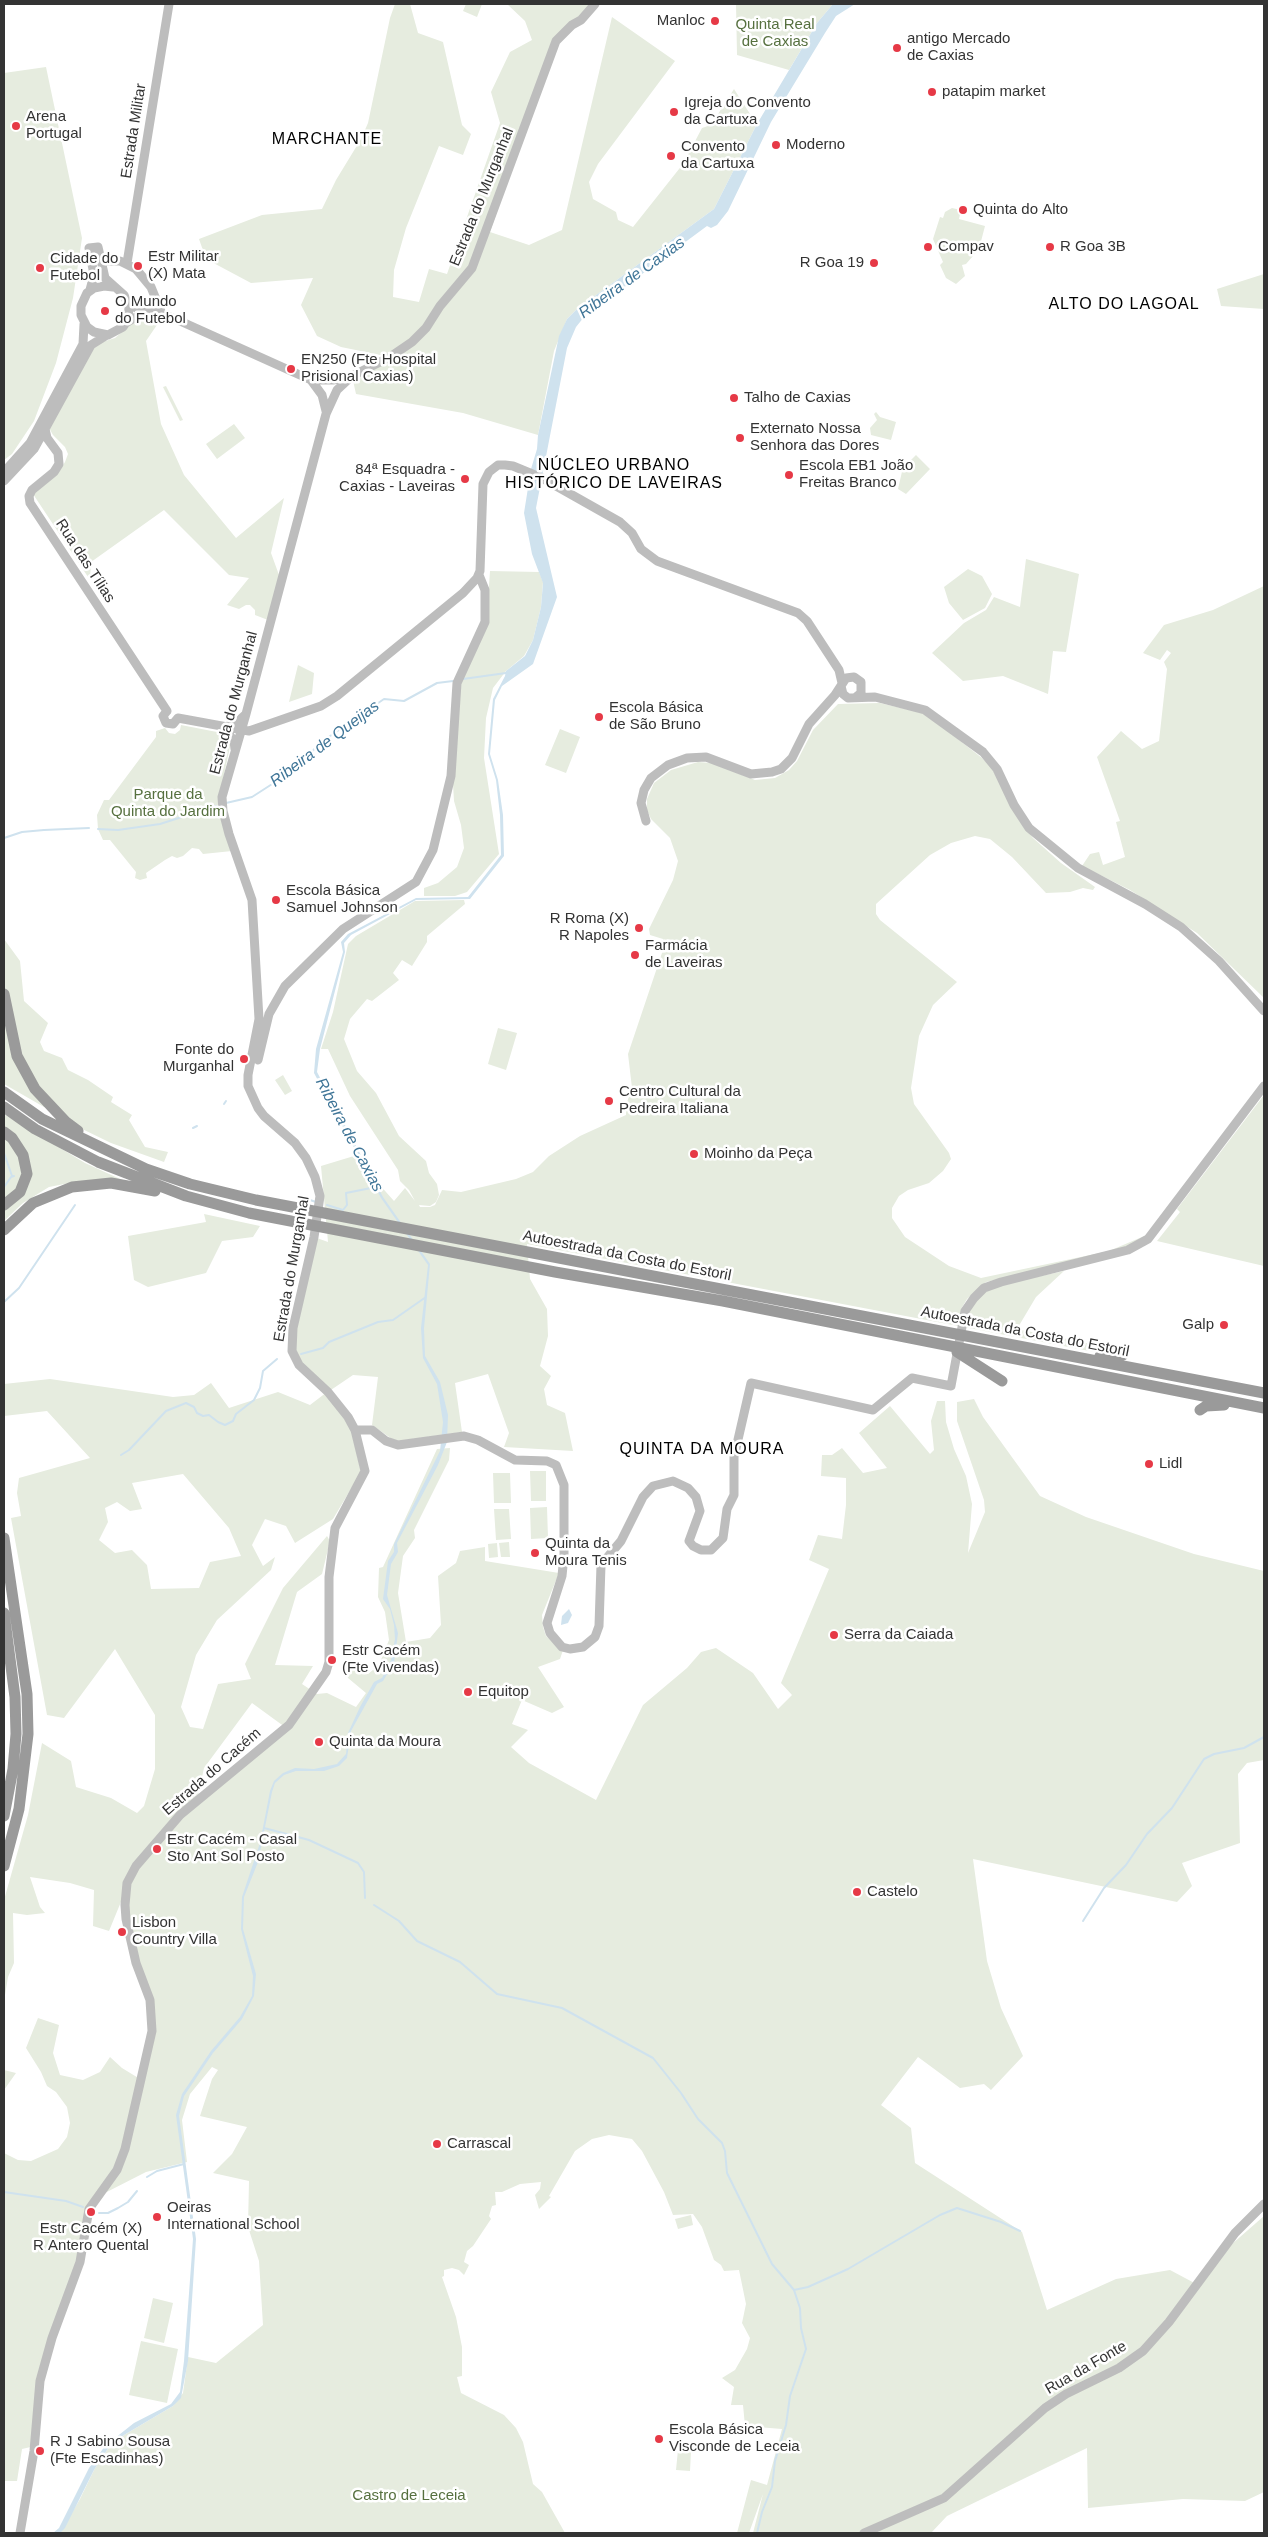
<!DOCTYPE html>
<meta charset="utf-8">
<style>
body{margin:0}
#map{position:relative;width:1268px;height:2537px;overflow:hidden;background:#fff;font-family:Arial,sans-serif}
canvas{display:block}
.frame{position:absolute;inset:0;border:5px solid #333;pointer-events:none}
</style>
<div id="map">
<canvas width="1268" height="2537"></canvas>
<div class="frame"></div>
</div>
<script>
const ctx = document.querySelector('canvas').getContext('2d');
ctx.lineJoin = 'round';
function paint(path, color) { ctx.fillStyle = color; ctx.fill(path, 'evenodd'); }
const toPath = rows => new Path2D(rows.map(r => 'M' + r).join(''));
function strokePath(path, color, width, dash) { ctx.strokeStyle = color; ctx.lineWidth = width; ctx.lineCap = dash ? 'butt' : 'round'; ctx.setLineDash(dash || []); ctx.stroke(path); }
function drawText(font, color, halo, rows, align = 'center') {
  ctx.font = font + ' Arial,sans-serif'; ctx.lineWidth = 5; ctx.setLineDash([]); ctx.textBaseline = 'middle'; ctx.strokeStyle = halo; ctx.fillStyle = color; for (const [text, x, y, turn = 0] of rows) {
    ctx.save(); ctx.translate(x, y); ctx.rotate((+turn || 0) * Math.PI / 180); ctx.textAlign = isNaN(turn) ? turn : align; if (halo) ctx.strokeText(text, 0, 0); ctx.fillText(text, 0, 0); ctx.restore();
  }
}
paint(toPath([
 [395,4,410,4,418,33,443,42,462,125,471,134,463,155,439,146,406,228,394,270,393,297,419,302,429,269,447,274,500,123,491,92,510,52,532,40,525,21,507,4,595,4,556,41,490,232,529,245,562,230,612,17,675,61,598,164,589,182,593,199,616,212,618,220,633,227,683,164,702,128,711,125,734,89,752,117,758,122,714,209,577,309,567,319,554,351,538,435,463,413,356,394,352,376,390,357,341,347,317,336,301,305,313,278,251,283,206,259,199,239,262,215,322,209,336,180,361,139,368,123,390,18],
 [466,4,482,4,477,17,463,11],
 [736,4,833,4,817,23,789,70,737,55],
 [46,67,82,238,73,298,56,363,34,421,12,454,4,460,4,73],
 [952,208,961,210,959,219,985,226,979,249,966,264,962,265,965,276,956,284,946,278,940,265,943,262,933,239,940,217,943,218,945,212],
 [1264,274,1264,309,1221,306,1217,289],
 [157,316,161,319,146,341,161,424,184,475,236,538,284,498,271,553,279,575,268,620,255,615,255,610,250,605,246,605,239,609,227,605,249,578,229,575,164,510,91,562,90,580,33,494,36,489,60,470,65,462,68,454,65,447,53,435,49,428,96,344,115,338,137,319],
 [166,386,183,420,180,421,163,387],
 [876,412,880,417,896,422,891,440,871,435,870,428,877,420,874,414],
 [234,424,245,438,217,459,206,444],
 [916,455,930,469,906,494,898,489,904,463,908,463],
 [1026,559,1079,574,1066,652,1053,651,1048,694,1003,676,963,681,932,653,964,623,986,610,994,597,1020,607],
 [968,569,982,576,992,594,985,608,963,620,949,603,944,587],
 [490,571,539,572,543,582,541,607,533,640,524,656,506,671,493,688,486,718,484,758,499,854,467,892,455,896,424,896,424,888,438,883,457,867,464,848,461,825,454,801,453,784,459,684,486,629],
 [1264,586,1264,998,1197,933,1130,890,1082,866,1090,854,1099,852,1103,865,1125,857,1116,822,1120,821,1097,757,1121,731,1142,749,1159,741,1167,669,1164,662,1171,653,1167,650,1160,660,1143,653,1164,625,1213,610],
 [298,665,314,673,312,694,289,702],
 [880,703,926,714,982,758,991,767,1020,820,1033,838,1061,863,1095,887,1093,890,1083,888,1070,892,1046,893,1012,857,990,839,975,836,951,843,930,855,876,904,876,914,880,920,957,982,933,1005,919,1036,911,1088,914,1104,949,1153,951,1159,943,1171,929,1183,908,1190,899,1196,892,1208,892,1218,905,1237,949,1266,981,1278,1109,1251,1149,1234,1139,1243,1077,1261,986,1282,967,1299,961,1309,981,1294,1000,1285,1064,1271,1036,1297,1017,1329,1121,1350,1100,1353,527,1244,530,1279,547,1309,548,1336,540,1366,551,1376,544,1389,547,1405,565,1413,573,1451,504,1447,509,1433,488,1374,455,1383,462,1432,398,1441,392,1439,372,1425,378,1377,353,1375,328,1392,348,1417,361,1472,333,1519,295,1543,286,1526,265,1519,252,1545,263,1566,275,1557,271,1570,217,1620,196,1655,181,1707,190,1727,203,1729,218,1684,251,1679,245,1664,283,1588,327,1536,330,1541,322,1574,297,1592,275,1665,313,1666,302,1684,317,1694,327,1693,356,1707,366,1693,348,1678,345,1670,349,1665,368,1674,379,1665,389,1640,385,1612,378,1597,379,1568,383,1567,437,1449,450,1448,449,1460,414,1530,415,1538,403,1556,398,1593,406,1642,430,1638,441,1625,438,1576,456,1563,460,1551,485,1547,485,1561,559,1573,542,1615,543,1627,546,1636,563,1650,560,1659,538,1667,564,1707,552,1713,522,1700,512,1724,528,1730,511,1747,529,1763,596,1800,643,1705,687,1668,701,1652,716,1648,753,1673,778,1709,792,1695,781,1683,829,1569,809,1560,818,1535,842,1539,846,1505,846,1478,821,1476,822,1455,832,1455,842,1448,863,1473,887,1468,859,1433,890,1406,930,1454,934,1450,931,1421,937,1401,945,1401,946,1422,954,1449,966,1476,972,1504,968,1553,985,1512,984,1500,957,1421,957,1402,974,1399,983,1417,1040,1496,1086,1517,1194,1554,1264,1571,1264,1760,1247,1763,1238,1774,1240,1843,1182,1863,1192,1886,1177,1902,973,1859,987,1961,1001,2008,1023,2056,991,2090,984,2084,960,2088,918,2057,881,2105,911,2128,915,2163,1022,2232,1047,2310,1116,2279,1170,2270,1200,2286,1232,2244,1264,2216,1264,2492,1245,2501,1183,2499,1088,2508,1087,2448,947,2516,931,2533,753,2533,763,2494,749,2533,737,2533,751,2480,767,2485,782,2429,745,2426,743,2405,731,2405,734,2387,722,2378,735,2370,747,2349,750,2338,742,2323,746,2304,739,2270,724,2271,721,2265,714,2260,702,2227,693,2214,673,2215,664,2192,642,2151,632,2139,609,2135,592,2139,575,2151,549,2196,551,2197,539,2209,535,2195,540,2189,541,2182,520,2184,502,2192,495,2192,496,2205,492,2206,489,2216,491,2219,473,2246,467,2251,464,2262,469,2265,464,2275,459,2270,452,2268,444,2270,444,2276,442,2277,456,2317,462,2347,462,2376,457,2377,461,2393,504,2415,516,2428,523,2442,533,2484,542,2492,565,2533,60,2533,80,2499,94,2470,109,2447,124,2435,173,2406,183,2393,188,2357,216,2363,263,2325,259,2261,248,2227,249,2181,213,2173,232,2154,247,2127,200,2116,212,2079,218,2070,212,2067,190,2094,182,2120,187,2162,146,2172,97,2197,92,2203,82,2252,40,2381,35,2446,22,2449,17,2481,4,2481,4,2153,18,2160,31,2161,58,2149,67,2137,70,2123,67,2107,56,2092,47,2086,41,2072,26,2048,38,2018,59,2025,53,2053,60,2075,83,2080,100,2072,110,2057,122,2068,140,2079,152,2031,150,2000,136,1963,125,1892,109,1931,93,1926,94,1890,70,1883,30,1877,40,1907,45,1913,27,1915,13,1913,14,1963,8,1977,4,2001,4,1900,28,1815,42,1743,71,1761,76,1787,111,1798,137,1813,144,1806,155,1769,155,1715,115,1649,64,1718,47,1715,11,1518,21,1516,17,1493,19,1478,90,1458,47,1411,4,1416,4,1384,50,1379,173,1397,194,1395,211,1383,229,1408,278,1392,310,1405,327,1392,303,1369,292,1347,314,1237,328,1242,321,1166,354,1156,394,1201,405,1188,415,1201,409,1190,400,1181,398,1170,350,1096,328,1049,321,1049,333,1012,348,944,356,936,415,901,464,900,465,904,427,936,427,942,412,966,402,960,393,973,399,980,372,1001,367,999,350,1019,344,1039,357,1071,376,1093,399,1136,426,1161,429,1173,437,1184,439,1195,436,1202,430,1206,419,1205,420,1207,430,1207,435,1205,442,1190,461,1192,516,1179,533,1172,549,1156,580,1136,626,1115,626,1105,632,1088,628,1054,664,947,663,939,650,935,649,929,673,880,678,861,670,838,651,819,647,810,647,799,654,783,671,770,698,762,711,763,755,780,775,778,789,770,797,761,813,730,838,704],
 [183,1474,229,1528,241,1556,210,1562,199,1588,151,1589,147,1565,132,1550,115,1553,99,1540,108,1522,105,1508,117,1502,130,1511,142,1509,132,1483],
 [252,1703,289,1730,196,1806,204,1768],
 [181,725,222,733,231,742,218,803,232,851,203,854,199,849,192,848,183,856,177,858,172,856,165,860,146,873,147,878,140,880,135,878,136,872,110,840,103,840,98,829,97,815,104,800,109,800,156,737,156,731,165,728,169,733,175,734,180,730],
 [560,729,580,737,566,773,545,765],
 [4,939,20,961,24,1001,48,1023,40,1042,44,1051,62,1058,68,1070,88,1080,113,1097,111,1102,132,1115,129,1120,145,1147,168,1152,164,1162,111,1143,76,1126,53,1103,44,1107,4,1084],
 [498,1028,517,1033,506,1070,488,1064],
 [283,1075,292,1091,285,1095,275,1080],
 [1264,1095,1264,1266,1157,1241,1180,1212,1177,1209],
 [4,1114,85,1163,129,1183,80,1181,49,1187,23,1203,4,1221],
 [204,1214,260,1226,253,1237,222,1241,206,1273,148,1287,134,1280,128,1236,206,1222],
 [530,1471,546,1471,546,1501,531,1501],
 [493,1473,510,1473,511,1503,494,1503],
 [547,1507,548,1538,531,1539,530,1508],
 [494,1509,509,1509,511,1539,496,1540],
 [509,1542,510,1557,501,1557,499,1543],
 [497,1543,498,1557,489,1558,488,1544],
 [4,2070,16,2073,4,2090],
 [691,2215,693,2225,678,2229,675,2219],
 [153,2298,173,2303,164,2343,144,2338],
 [141,2341,178,2349,167,2403,129,2395],
 [678,2450,691,2451,690,2471,676,2470]
]), '#e6ecdf');
paint(toPath([
 [833,4,855,4,836,16,825,33,771,122,728,211,717,225,711,228,707,226,584,317,576,327,567,348,536,508,557,597,533,664,502,686,495,700,490,754,498,780,503,815,504,856,470,899,416,900,351,935,344,943,345,952,320,1049,317,1072,383,1197,430,1264,424,1328,425,1356,440,1382,448,1415,447,1442,438,1465,397,1543,398,1552,391,1564,387,1595,398,1633,394,1663,383,1681,377,1684,351,1731,347,1758,339,1766,324,1771,296,1771,284,1775,275,1783,272,1792,258,1862,244,1897,243,1929,256,1974,254,1996,242,2019,213,2053,184,2096,179,2116,196,2239,188,2361,181,2398,173,2406,124,2435,109,2447,94,2470,65,2528,60,2533,53,2533,59,2528,89,2468,105,2446,134,2423,171,2404,180,2392,184,2361,193,2239,176,2115,182,2094,211,2051,240,2017,252,1996,253,1976,241,1929,242,1897,260,1843,270,1791,274,1781,283,1773,295,1768,314,1769,337,1764,346,1754,348,1733,360,1707,374,1682,382,1678,391,1660,395,1639,394,1625,390,1609,383,1599,388,1561,394,1552,394,1544,440,1451,443,1422,437,1384,423,1358,421,1328,428,1265,381,1198,314,1073,316,1049,343,952,341,942,348,934,416,898,468,897,501,855,500,815,496,780,488,754,493,699,505,676,506,671,525,656,533,640,541,607,543,583,532,554,524,513,531,469,537,449,538,435,559,336,567,319,577,309,714,209,757,124,817,23],
 [569,1609,572,1615,568,1623,561,1625,562,1616]
]), '#cfe2ee');
strokePath(toPath([
 [463,679,506,673],
 [226,803,252,797,297,768,320,743,384,699,404,701,437,683,453,681],
 [98,829,118,830,160,824,216,806],
 [4,838,22,832,44,830,89,828],
 [224,1104,226,1101],
 [193,1128,197,1126],
 [4,1153,12,1176],
 [4,1187,11,1177,14,1176],
 [304,1198,316,1202],
 [327,1205,343,1210,347,1205,346,1193,376,1187],
 [4,1302,19,1288,75,1205],
 [301,1354,323,1348,329,1342,378,1322,393,1320,426,1297],
 [121,1455,129,1450,166,1411,186,1403,194,1407,197,1413,203,1416,209,1415,218,1422,225,1425,233,1421,236,1414,254,1400,260,1388,263,1371,277,1359],
 [264,1828,309,1840,358,1863,364,1872,365,1898],
 [374,1905,399,1921,417,1941,460,1962,497,1994,562,2008,653,2058,681,2093,698,2119,722,2143,725,2151,727,2173,772,2264,794,2290,800,2308,801,2328,806,2349,790,2396,786,2425,775,2461,772,2487,762,2512,757,2533],
 [1083,1921,1104,1888,1126,1865,1147,1834,1172,1808,1204,1759,1214,1754,1244,1748,1264,1737],
 [147,2177,157,2171,184,2164],
 [4,2192,66,2201,83,2207],
 [99,2213,108,2213,118,2208,128,2202,137,2191],
 [794,2290,808,2287,848,2269,940,2215,957,2208,1001,2222,1020,2231]
]), '#cfe2ee', 2);
strokePath(toPath([
 [101,261,120,261,136,269,151,287,162,314],
 [127,263,169,4],
 [90,290,94,275,89,248,98,247,105,278,124,295,129,307,128,320,123,327,108,335,94,332,87,327,81,315,81,306,87,293,94,288,104,286,113,287],
 [128,302,136,308,157,312,180,321,311,380,333,380,352,376,390,357,412,342,426,328,440,306,472,268,556,41,572,25,581,20,595,4],
 [126,323,136,317,156,316],
 [311,380,322,395,326,411],
 [45,429,47,438,58,453,59,464,54,472,32,490,29,496,30,503,167,711],
 [4,472,30,443,83,344,84,324],
 [4,481,34,449,91,345,107,335],
 [841,686,843,694,848,698,875,697,925,710,983,752,997,769,1014,805,1029,828,1078,868,1145,904,1181,927,1219,961,1264,1011],
 [167,711,163,716,166,723,173,724,178,718],
 [178,718,249,731,321,706,337,696,463,593,477,578,480,571,483,484,489,472,498,465,505,465,513,466,542,478,620,522,632,533,641,549,657,561,798,613,807,621,839,670,842,683],
 [235,749,234,741,224,727,234,725,246,714],
 [646,821,641,803,644,790,651,778,668,765,687,758,706,757,751,774,772,772,781,769,792,758,809,724,835,695,846,678,854,677,861,682,861,693,856,697],
 [258,1060,269,1014,285,986,343,929,416,882,433,850,451,776,457,683,485,622,485,590,479,575],
 [355,1430,372,1430,386,1441,398,1445,464,1436,478,1440,515,1460,547,1461,556,1465,564,1485,564,1555,562,1576,547,1623,550,1633,562,1647,570,1649,583,1647,595,1637,599,1626,601,1565,621,1541,643,1497,653,1486,673,1481,688,1488,696,1497,700,1511,689,1541,693,1546,701,1550,711,1550,723,1538,727,1509,734,1495,734,1457,751,1383,873,1410,912,1378,951,1386,965,1311,974,1298,984,1288,1001,1282,1128,1250,1148,1239,1264,1086],
 [20,2533,34,2451,40,2381,52,2338,80,2262,89,2209,117,2170,125,2149,152,2031,150,2000,136,1963,126,1919,125,1905,127,1883,136,1866,180,1815,289,1725,326,1672,329,1662,329,1577,335,1528,365,1471,355,1430,348,1417,328,1392,299,1365,292,1351,293,1328,314,1237,320,1196,315,1177,306,1158,295,1143,264,1116,258,1108,248,1086,248,1075,259,1019,252,900,229,834,223,811,222,797,246,714,326,414,337,390,352,376],
 [864,2533,944,2498,1045,2408,1066,2394,1119,2368,1143,2351,1169,2322,1235,2233,1264,2204]
]), '#bdbdbd', 9);
strokePath(toPath([
 [4,994,17,1056,35,1089,66,1122,78,1131],
 [4,1092,42,1119,146,1169,190,1184,256,1200,1264,1393],
 [4,1107,35,1129,98,1162,186,1196,249,1213,555,1272,723,1301,1264,1408],
 [4,1132,12,1138,23,1155,27,1174,20,1192,4,1205],
 [4,1230,33,1203,72,1187,111,1183,155,1191],
 [957,1352,1002,1381],
 [1100,1356,1123,1355],
 [1200,1410,1206,1406,1224,1405],
 [4,1538,27,1694,28,1734,19,1809,4,1866],
 [4,1613,15,1697,16,1734,13,1769,4,1816]
]), '#9a9a9a', 11);
for (const [x, y, r, color] of [
 [715,21,5,"#e63946"],
 [897,48,5,"#e63946"],
 [932,92,5,"#e63946"],
 [674,112,5,"#e63946"],
 [16,126,5,"#e63946"],
 [776,145,5,"#e63946"],
 [671,156,5,"#e63946"],
 [963,210,5,"#e63946"],
 [928,247,5,"#e63946"],
 [1050,247,5,"#e63946"],
 [874,263,5,"#e63946"],
 [138,266,5,"#e63946"],
 [40,268,5,"#e63946"],
 [105,311,5,"#e63946"],
 [291,369,5,"#e63946"],
 [734,398,5,"#e63946"],
 [740,438,5,"#e63946"],
 [789,475,5,"#e63946"],
 [465,479,5,"#e63946"],
 [599,717,5,"#e63946"],
 [276,900,5,"#e63946"],
 [639,928,5,"#e63946"],
 [635,955,5,"#e63946"],
 [244,1059,5,"#e63946"],
 [609,1101,5,"#e63946"],
 [694,1154,5,"#e63946"],
 [1224,1325,5,"#e63946"],
 [1149,1464,5,"#e63946"],
 [535,1553,5,"#e63946"],
 [834,1635,5,"#e63946"],
 [332,1660,5,"#e63946"],
 [468,1692,5,"#e63946"],
 [319,1742,5,"#e63946"],
 [157,1849,5,"#e63946"],
 [857,1892,5,"#e63946"],
 [122,1932,5,"#e63946"],
 [437,2144,5,"#e63946"],
 [91,2212,5,"#e63946"],
 [157,2217,5,"#e63946"],
 [659,2439,5,"#e63946"],
 [40,2451,5,"#e63946"]
]) { const dot = new Path2D(); dot.arc(x, y, r, 0, 2 * Math.PI); ctx.fillStyle = color; ctx.fill(dot); strokePath(dot, '#fff', 2); }
drawText('15px', '#333', '#fff', [
 ["Manloc",705,21,"right"],
 ["antigo Mercado",907,39],
 ["de Caxias",907,56],
 ["patapim market",942,92],
 ["Igreja do Convento",684,103],
 ["da Cartuxa",684,120],
 ["Arena",26,117],
 ["Portugal",26,134],
 ["Moderno",786,145],
 ["Convento",681,147],
 ["da Cartuxa",681,164],
 ["Quinta do Alto",973,210],
 ["Compav",938,247],
 ["R Goa 3B",1060,247],
 ["Estr Militar",148,257],
 ["(X) Mata",148,274],
 ["Cidade do",50,259],
 ["Futebol",50,276],
 ["R Goa 19",864,263,"right"],
 ["O Mundo",115,302],
 ["do Futebol",115,319],
 ["EN250 (Fte Hospital",301,360],
 ["Prisional Caxias)",301,377],
 ["Talho de Caxias",744,398],
 ["Externato Nossa",750,429],
 ["Senhora das Dores",750,446],
 ["Escola EB1 João",799,466],
 ["Freitas Branco",799,483],
 ["84ª Esquadra -",455,470,"right"],
 ["Caxias - Laveiras",455,487,"right"],
 ["Escola Básica",609,708],
 ["de São Bruno",609,725],
 ["Escola Básica",286,891],
 ["Samuel Johnson",286,908],
 ["R Roma (X)",629,919,"right"],
 ["R Napoles",629,936,"right"],
 ["Farmácia",645,946],
 ["de Laveiras",645,963],
 ["Fonte do",234,1050,"right"],
 ["Murganhal",234,1067,"right"],
 ["Centro Cultural da",619,1092],
 ["Pedreira Italiana",619,1109],
 ["Moinho da Peça",704,1154],
 ["Galp",1214,1325,"right"],
 ["Lidl",1159,1464],
 ["Quinta da",545,1544],
 ["Moura Tenis",545,1561],
 ["Serra da Caiada",844,1635],
 ["Estr Cacém",342,1651],
 ["(Fte Vivendas)",342,1668],
 ["Equitop",478,1692],
 ["Quinta da Moura",329,1742],
 ["Estr Cacém - Casal",167,1840],
 ["Sto Ant Sol Posto",167,1857],
 ["Castelo",867,1892],
 ["Lisbon",132,1923],
 ["Country Villa",132,1940],
 ["Carrascal",447,2144],
 ["Oeiras",167,2208],
 ["International School",167,2225],
 ["Estr Cacém (X)",91,2229,"center"],
 ["R Antero Quental",91,2246,"center"],
 ["Escola Básica",669,2430],
 ["Visconde de Leceia",669,2447],
 ["R J Sabino Sousa",50,2442],
 ["(Fte Escadinhas)",50,2459]
], 'left');
drawText('15px', '#56703f', '#fff', [
 ["Quinta Real",775,25],
 ["de Caxias",775,42],
 ["Parque da",168,795],
 ["Quinta do Jardim",168,812],
 ["Castro de Leceia",409,2496]
]);
drawText('15px', '#333', '#fff', [
 ["Estrada Militar",134,131,-81],
 ["Estrada do Murganhal",482,197,-68],
 ["Rua das Tílias",85,561,57],
 ["Estrada do Murganhal",234,703,-75],
 ["Autoestrada da Costa do Estoril",627,1256,11],
 ["Estrada do Murganhal",292,1269,-80],
 ["Autoestrada da Costa do Estoril",1025,1332,11],
 ["Estrada do Cacém",212,1772,-41],
 ["Rua da Fonte",1086,2368,-30]
]);
ctx.letterSpacing = '1px';
drawText('16px', '#000', '#fff', [
 ["MARCHANTE",327,140],
 ["ALTO DO LAGOAL",1124,305],
 ["NÚCLEO URBANO",614,466],
 ["HISTÓRICO DE LAVEIRAS",614,484],
 ["QUINTA DA MOURA",702,1450]
]);
ctx.letterSpacing = '0px';
drawText('italic 16px', '#3f7597', '#fff', [
 ["Ribeira de Caxias",632,278,-36],
 ["Ribeira de Queijas",325,744,-37],
 ["Ribeira de Caxias",349,1135,62]
]);
</script>
